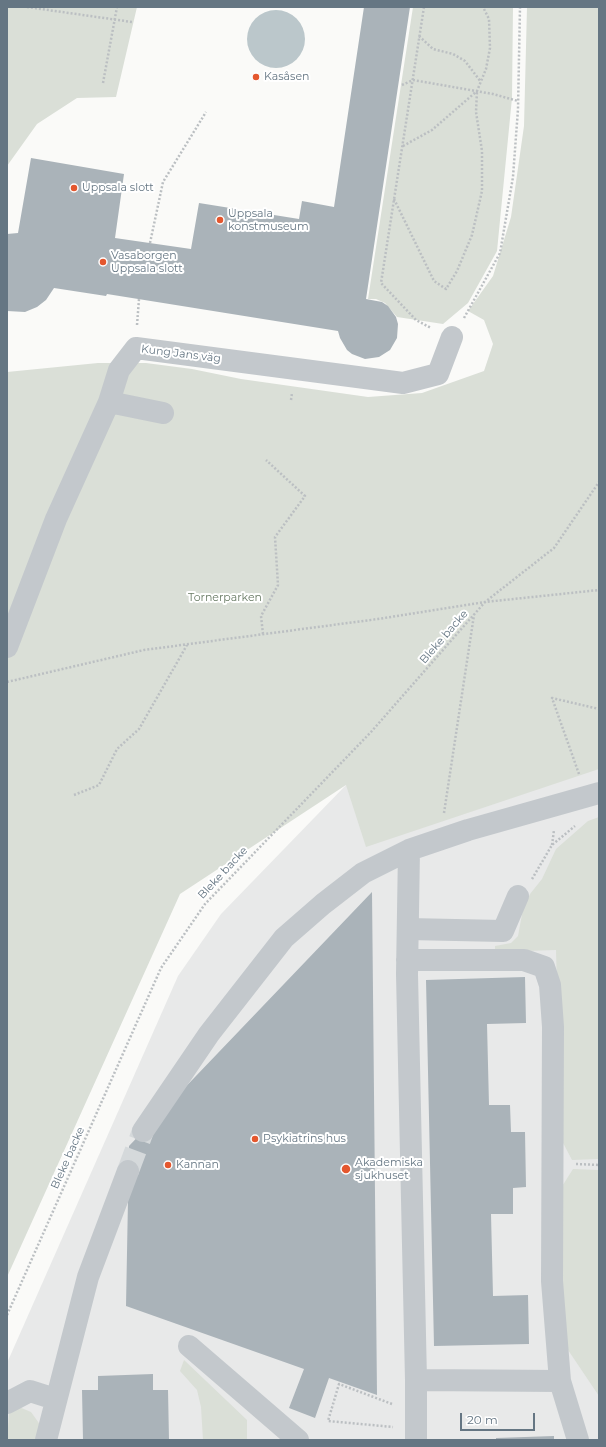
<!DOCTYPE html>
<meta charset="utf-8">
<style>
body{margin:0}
#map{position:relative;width:606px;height:1447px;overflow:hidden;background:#fafaf8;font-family:Montserrat,sans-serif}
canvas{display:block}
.frame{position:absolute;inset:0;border:8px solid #657683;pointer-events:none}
.scale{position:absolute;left:460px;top:1413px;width:75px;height:18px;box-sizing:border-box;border:2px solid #657683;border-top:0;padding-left:5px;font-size:12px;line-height:14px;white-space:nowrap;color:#657683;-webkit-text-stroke:3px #fff;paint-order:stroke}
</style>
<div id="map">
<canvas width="606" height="1447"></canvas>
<div class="frame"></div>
<div class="scale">20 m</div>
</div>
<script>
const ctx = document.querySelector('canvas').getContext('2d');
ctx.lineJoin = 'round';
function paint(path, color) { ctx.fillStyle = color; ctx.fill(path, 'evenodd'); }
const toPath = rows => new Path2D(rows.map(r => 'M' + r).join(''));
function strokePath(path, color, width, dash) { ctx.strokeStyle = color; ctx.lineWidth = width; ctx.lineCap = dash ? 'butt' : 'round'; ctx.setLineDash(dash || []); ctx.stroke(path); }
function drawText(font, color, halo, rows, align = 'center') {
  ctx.font = font + ' Montserrat,sans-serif'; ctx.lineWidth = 4; ctx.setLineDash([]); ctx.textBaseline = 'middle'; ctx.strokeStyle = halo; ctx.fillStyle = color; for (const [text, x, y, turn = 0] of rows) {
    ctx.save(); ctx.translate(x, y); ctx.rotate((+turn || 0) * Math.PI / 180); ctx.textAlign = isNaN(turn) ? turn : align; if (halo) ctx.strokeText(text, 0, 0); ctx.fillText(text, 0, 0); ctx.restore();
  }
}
paint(toPath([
 [599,610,599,1440,7,1440,7,1363,178,976,221,914,346,785]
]), '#e8e9e9');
paint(toPath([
 [7,7,137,7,116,97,77,98,37,124,7,166],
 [413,7,513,7,512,98,497,251,468,303,443,324,397,317,385,303,376,299,368,299],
 [527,7,599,7,599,769,366,847,346,785,180,894,7,1277,7,372,98,363,146,363,192,369,241,379,368,397,422,393,484,371,493,344,484,320,468,311,493,276,511,217,524,126],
 [599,817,599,1159,572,1160,561,1139,556,950,495,952,495,946,511,943,518,936,523,909,530,894,542,879,556,849,588,821],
 [573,1169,599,1170,599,1396,564,1344,561,1188],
 [184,1360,247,1420,247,1440,203,1440,201,1407,197,1390,180,1371],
 [19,1407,31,1412,41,1426,37,1440,7,1440,9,1414]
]), '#dadfd7');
paint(toPath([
 '247 39a29 29 0 1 1 58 0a29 29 0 1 1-58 0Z'
]), '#bbc7cb');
paint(toPath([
 [364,7,410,7,366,299,382,302,388,306,396,317,398,324,397,338,390,350,379,357,365,359,352,354,347,350,340,338,338,331,107,294,106,296,54,288,46,300,37,307,25,312,7,311,7,234,18,233,31,158,124,174,115,238,191,249,199,203,299,219,302,201,334,207],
 [372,892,377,1395,329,1378,315,1418,289,1408,304,1369,126,1306,129,1146],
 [525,977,526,1023,487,1024,489,1105,510,1105,511,1132,525,1132,526,1187,513,1188,513,1214,491,1214,493,1296,528,1295,529,1344,434,1346,426,980],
 [153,1374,153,1390,168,1390,169,1440,83,1440,82,1390,98,1390,98,1376],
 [554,1436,554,1440,496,1440,496,1438]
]), '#aab3b9');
strokePath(toPath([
 [128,1171,143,1131]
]), '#d5d9db', 22, [22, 11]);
strokePath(toPath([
 [27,7,132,22],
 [424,7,381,283,416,320,431,328],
 [419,36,433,49,453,54,465,61,481,82],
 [103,83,117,7],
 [402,85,413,80,493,94,518,101],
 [403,146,432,130,477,91,486,69,490,48,489,19,483,7],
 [394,199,434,281,446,289,457,271,472,235,482,191,482,151,476,112,477,91],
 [150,243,163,182,206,112],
 [464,318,500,253,513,177,518,109,520,7],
 [137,325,139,299],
 [291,400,292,393],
 [263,634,261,616,278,585,275,537,305,496,266,460],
 [7,682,144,650,378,619,485,602,554,548,599,482],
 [579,774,552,698,599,709],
 [74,795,99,785,117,749,139,729,187,645],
 [444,813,474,615],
 [552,845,554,830],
 [532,879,552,845,575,826],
 [576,1164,599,1165],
 [7,1315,161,968,205,904,371,732,485,602,599,590],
 [392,1404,339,1384,328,1421,393,1427]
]), '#bbbfc2', 2.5, [2, 2]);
strokePath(toPath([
 [109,402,163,413],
 [7,647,56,519,109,402,119,370,136,348,403,383,438,374,452,337],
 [409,850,407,974,416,1380,416,1440],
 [408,929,503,931,518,896],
 [407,960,524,960,544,967,550,985,553,1027,552,1281,560,1381,578,1440],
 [143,1131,209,1034,284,938,323,904,363,873,409,850,468,830,599,793],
 [189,1346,298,1440],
 [416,1380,560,1381],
 [7,1403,30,1391,55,1399],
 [46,1440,88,1277,128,1171]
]), '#c3c8cc', 22);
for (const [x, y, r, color] of [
 [256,77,4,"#e4572e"],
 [74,188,4,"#e4572e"],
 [220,220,4,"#e4572e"],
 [103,262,4,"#e4572e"],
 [255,1139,4,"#e4572e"],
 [168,1165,4,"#e4572e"],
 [346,1169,5,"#e4572e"]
]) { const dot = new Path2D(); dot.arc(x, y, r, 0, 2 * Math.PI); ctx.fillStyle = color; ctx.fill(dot); strokePath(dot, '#fff', 1.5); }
drawText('11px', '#657683', '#fff', [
 ["Kasåsen",264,77],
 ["Uppsala slott",82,188],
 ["Uppsala",228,214],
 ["konstmuseum",228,227],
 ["Vasaborgen",111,256],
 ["Uppsala slott",111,269],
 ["Psykiatrins hus",263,1139],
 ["Akademiska",355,1163],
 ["sjukhuset",355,1176],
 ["Kannan",176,1165]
], 'left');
drawText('11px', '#657683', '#fff', [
 ["Kung Jans väg",181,354,7],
 ["Bleke backe",444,637,-49],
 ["Bleke backe",223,873,-47],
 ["Bleke backe",68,1158,-66]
]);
drawText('11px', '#687a64', '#fff', [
 ["Tornerparken",225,598]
]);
</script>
